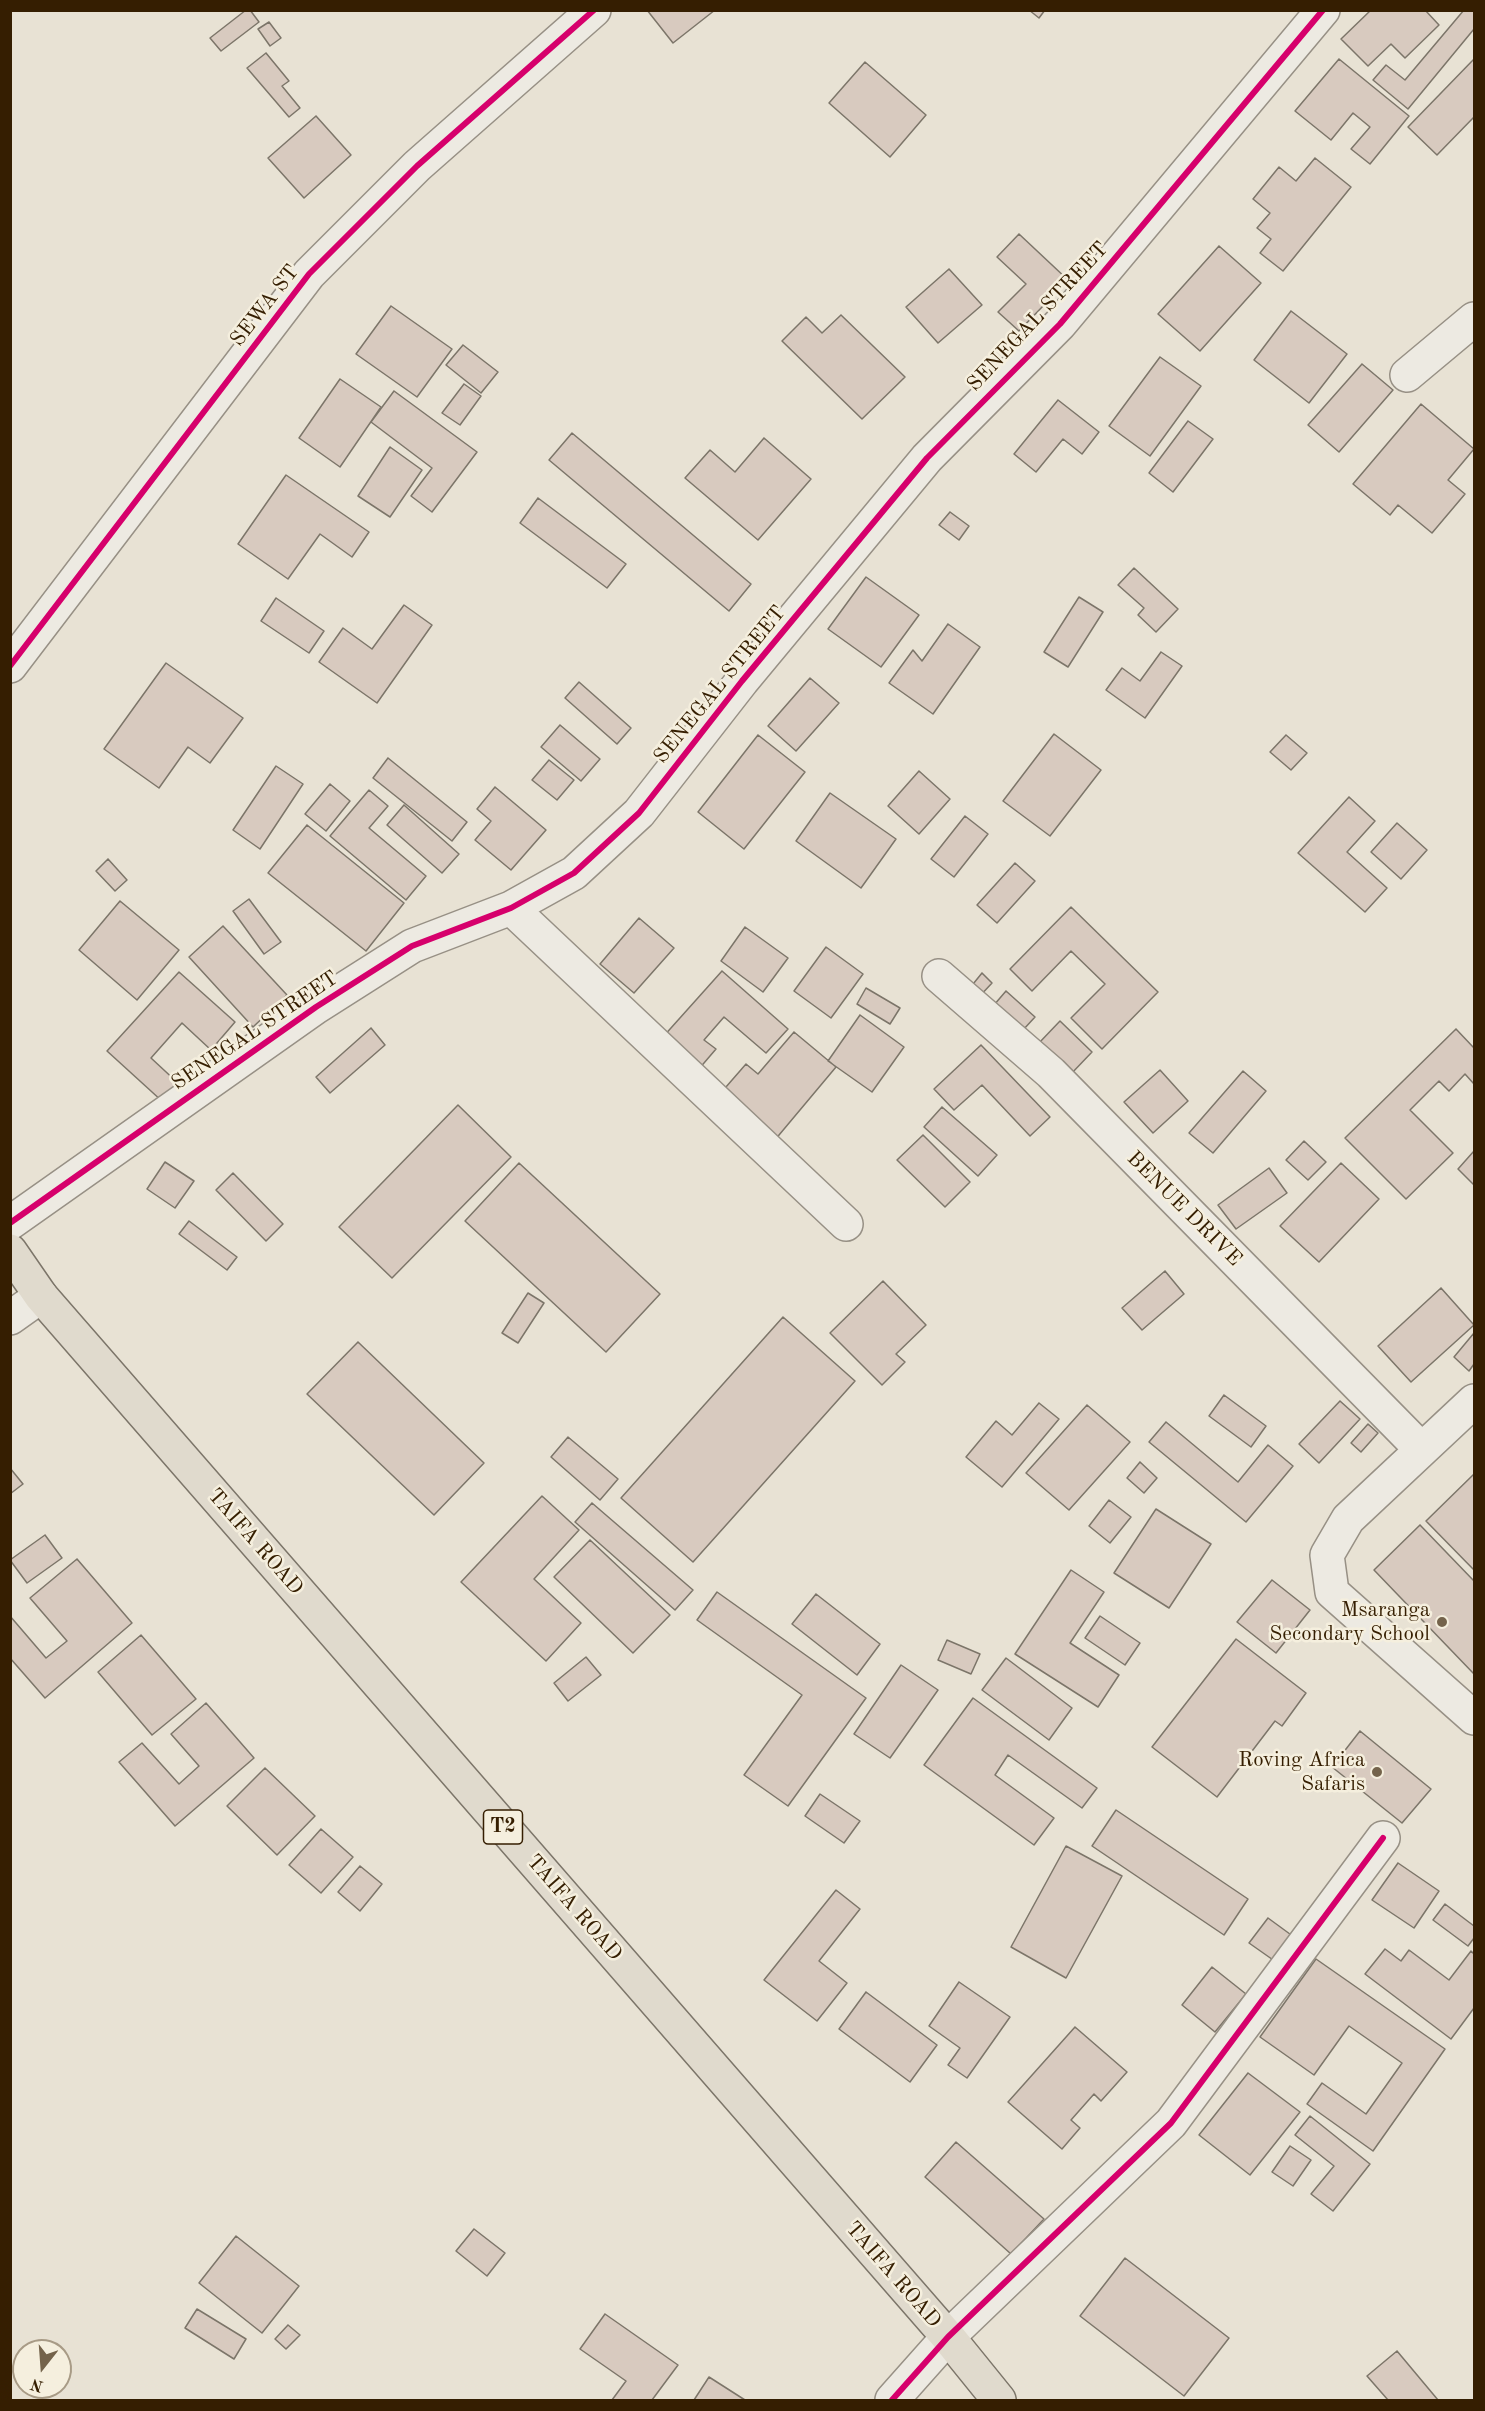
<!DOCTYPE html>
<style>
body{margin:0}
#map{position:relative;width:1485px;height:2411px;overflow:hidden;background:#e8e2d4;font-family:"Old Standard TT",serif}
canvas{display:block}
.frame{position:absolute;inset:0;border:12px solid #351e01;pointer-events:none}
.north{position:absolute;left:12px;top:2339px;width:60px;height:60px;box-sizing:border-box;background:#f5efde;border:2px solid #a89b86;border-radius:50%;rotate:197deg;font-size:16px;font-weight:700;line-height:24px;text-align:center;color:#351e01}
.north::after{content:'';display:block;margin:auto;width:21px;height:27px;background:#74634b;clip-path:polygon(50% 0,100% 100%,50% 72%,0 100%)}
</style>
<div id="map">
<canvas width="1485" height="2411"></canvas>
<div class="frame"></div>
<div class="north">N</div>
</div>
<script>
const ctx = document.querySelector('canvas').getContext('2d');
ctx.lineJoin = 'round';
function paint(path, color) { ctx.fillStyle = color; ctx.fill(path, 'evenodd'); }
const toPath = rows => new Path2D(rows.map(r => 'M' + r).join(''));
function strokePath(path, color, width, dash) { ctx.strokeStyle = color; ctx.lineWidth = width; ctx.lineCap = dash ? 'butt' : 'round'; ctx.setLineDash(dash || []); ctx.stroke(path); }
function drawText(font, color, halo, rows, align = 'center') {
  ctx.font = font + ' "Old Standard TT",serif'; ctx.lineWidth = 5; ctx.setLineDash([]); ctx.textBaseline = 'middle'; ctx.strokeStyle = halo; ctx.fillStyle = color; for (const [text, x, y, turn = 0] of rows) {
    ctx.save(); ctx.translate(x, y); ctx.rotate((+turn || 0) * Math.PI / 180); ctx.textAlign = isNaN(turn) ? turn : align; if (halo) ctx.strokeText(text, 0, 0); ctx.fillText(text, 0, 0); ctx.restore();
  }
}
const building = toPath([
 [246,10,250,10,259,22,221,51,210,38,246,10],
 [647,10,715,10,673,43,647,10],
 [1029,10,1045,10,1039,18,1029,10],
 [1371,10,1425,10,1439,25,1405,58,1391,44,1368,66,1341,39,1371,10],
 [1464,10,1474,10,1474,29,1408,109,1373,80,1386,65,1405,80,1464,10],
 [269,22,281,38,270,46,258,29,269,22],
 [266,53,289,81,282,86,300,108,289,117,247,68,266,53],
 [1339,59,1409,116,1370,164,1351,149,1370,127,1353,113,1331,140,1295,111,1339,59],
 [1474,59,1474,117,1437,155,1408,127,1474,59],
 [865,62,926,115,890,157,829,103,865,62],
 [316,116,351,155,304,198,268,158,316,116],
 [1315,158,1351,187,1283,271,1260,253,1271,239,1257,228,1270,213,1253,199,1279,167,1296,181,1315,158],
 [1019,234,1068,280,1019,331,998,312,1026,284,997,257,1019,234],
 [1219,246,1261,283,1200,351,1158,314,1219,246],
 [949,269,982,305,938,343,906,307,949,269],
 [391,306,452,349,417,397,356,354,391,306],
 [1291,311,1347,354,1309,403,1254,360,1291,311],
 [841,315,905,377,862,419,782,341,806,317,822,333,841,315],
 [463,345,498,372,481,393,446,365,463,345],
 [1160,357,1201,386,1150,456,1109,426,1160,357],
 [1362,364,1393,390,1339,452,1308,425,1362,364],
 [340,379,381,407,340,467,299,438,340,379],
 [464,384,481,396,460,425,442,413,464,384],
 [394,391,477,452,432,512,411,496,432,468,371,422,394,391],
 [1058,400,1099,432,1082,454,1063,439,1036,472,1014,454,1058,400],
 [1421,404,1474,449,1448,480,1465,494,1432,533,1398,505,1390,515,1353,484,1421,404],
 [1188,421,1213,439,1173,492,1149,473,1188,421],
 [572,433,751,584,729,611,549,460,572,433],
 [764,438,811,479,758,540,685,478,710,450,735,472,764,438],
 [390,447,422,470,390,517,358,496,390,447],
 [286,475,369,532,352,557,320,534,288,579,238,544,286,475],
 [538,498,626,564,607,588,520,523,538,498],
 [950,512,969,526,959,540,939,525,950,512],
 [1134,568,1178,609,1156,632,1138,615,1144,608,1118,585,1134,568],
 [866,577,919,615,881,667,828,629,866,577],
 [1079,597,1103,612,1068,667,1044,652,1079,597],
 [276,598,324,631,309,653,261,621,276,598],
 [404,605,432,625,377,703,319,662,343,628,372,649,404,605],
 [948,624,980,647,933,714,889,683,913,650,922,661,948,624],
 [1161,652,1182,666,1145,718,1106,690,1122,668,1140,681,1161,652],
 [166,663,243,718,210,763,188,747,159,788,104,749,166,663],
 [810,678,839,703,796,751,768,726,810,678],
 [579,682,631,728,617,744,565,698,579,682],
 [560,725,600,759,581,781,541,747,560,725],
 [1054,734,1101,770,1050,836,1003,801,1054,734],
 [758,735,805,772,744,849,698,812,758,735],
 [1286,735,1307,753,1291,770,1270,752,1286,735],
 [388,758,467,822,452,841,373,778,388,758],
 [549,760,574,780,557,800,532,780,549,760],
 [276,766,303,784,260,849,233,830,276,766],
 [919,771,950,799,919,834,888,806,919,771],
 [330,784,350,801,326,831,305,814,330,784],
 [495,787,546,830,511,870,475,840,491,821,477,809,495,787],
 [369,790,388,806,369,828,426,876,406,900,330,836,369,790],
 [830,793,896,839,861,888,796,841,830,793],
 [1349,797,1375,821,1347,852,1387,888,1365,912,1298,853,1349,797],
 [404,805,459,854,442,873,387,825,404,805],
 [965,816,988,834,954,877,931,859,965,816],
 [1397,823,1427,850,1401,879,1371,852,1397,823],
 [307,825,404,903,366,951,268,873,307,825],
 [108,859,127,880,115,891,96,871,108,859],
 [1015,863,1035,881,997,923,977,905,1015,863],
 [249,899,281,942,264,954,233,911,249,899],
 [120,901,179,950,137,1000,79,950,120,901],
 [1071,907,1158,992,1102,1049,1071,1018,1105,984,1071,951,1032,991,1010,969,1071,907],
 [639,918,674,948,634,993,600,964,639,918],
 [223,926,287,995,253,1027,189,957,223,926],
 [745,927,788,958,763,992,721,961,745,927],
 [826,947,863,974,831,1018,794,991,826,947],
 [722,971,788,1029,766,1053,724,1017,704,1040,716,1049,698,1070,662,1038,722,971],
 [179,972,235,1022,211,1050,182,1023,151,1058,179,1084,163,1102,107,1051,179,972],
 [982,973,992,983,978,998,969,989,982,973],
 [866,988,900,1008,890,1024,857,1004,866,988],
 [1006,991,1035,1017,1023,1030,994,1005,1006,991],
 [860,1015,904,1047,872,1092,828,1061,860,1015],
 [1060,1021,1092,1052,1070,1075,1038,1044,1060,1021],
 [371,1028,385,1045,330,1093,316,1077,371,1028],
 [1456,1029,1474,1048,1474,1084,1465,1074,1449,1091,1439,1081,1410,1110,1453,1153,1406,1199,1345,1138,1456,1029],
 [794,1032,836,1067,774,1141,719,1095,746,1064,758,1074,794,1032],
 [981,1045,1050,1117,1030,1136,982,1085,954,1110,934,1089,981,1045],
 [1160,1070,1188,1101,1153,1133,1124,1102,1160,1070],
 [1243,1071,1266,1091,1213,1153,1189,1133,1243,1071],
 [458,1105,511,1157,392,1278,339,1227,458,1105],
 [942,1107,997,1155,978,1176,924,1127,942,1107],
 [923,1135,970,1182,945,1207,897,1160,923,1135],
 [1304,1141,1326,1162,1308,1180,1286,1160,1304,1141],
 [1474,1151,1474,1185,1458,1169,1474,1151],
 [165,1162,194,1181,175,1208,147,1189,165,1162],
 [519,1163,660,1294,606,1352,465,1221,519,1163],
 [1341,1163,1379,1199,1319,1262,1280,1226,1341,1163],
 [1269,1168,1287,1193,1236,1229,1218,1205,1269,1168],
 [233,1173,283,1224,266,1241,216,1190,233,1173],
 [189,1221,237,1257,227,1270,179,1234,189,1221],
 [1165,1271,1184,1294,1142,1330,1122,1308,1165,1271],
 [883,1281,926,1325,896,1354,905,1362,882,1385,830,1333,883,1281],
 [1441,1288,1474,1325,1411,1382,1378,1346,1441,1288],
 [528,1293,544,1303,518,1343,502,1333,528,1293],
 [783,1317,855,1381,693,1562,621,1498,783,1317],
 [1474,1333,1474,1364,1469,1371,1454,1357,1474,1333],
 [358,1342,484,1463,434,1515,307,1394,358,1342],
 [1224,1395,1266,1426,1251,1447,1209,1416,1224,1395],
 [1340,1401,1360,1419,1319,1463,1299,1444,1340,1401],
 [1039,1403,1059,1419,1002,1487,966,1457,996,1421,1012,1435,1039,1403],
 [1087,1405,1130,1442,1069,1510,1026,1473,1087,1405],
 [1166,1422,1238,1482,1268,1445,1293,1466,1246,1522,1149,1442,1166,1422],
 [1368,1424,1378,1433,1361,1452,1351,1443,1368,1424],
 [568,1437,618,1479,600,1500,551,1457,568,1437],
 [1140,1462,1157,1478,1144,1493,1127,1478,1140,1462],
 [10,1468,23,1484,10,1494,10,1468],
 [1474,1474,1474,1570,1426,1521,1474,1474],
 [542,1496,579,1530,534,1579,581,1623,546,1661,461,1582,542,1496],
 [1109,1500,1131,1517,1110,1543,1089,1526,1109,1500],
 [592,1503,693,1590,675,1610,575,1522,592,1503],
 [1156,1509,1211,1544,1169,1608,1114,1573,1156,1509],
 [1420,1525,1474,1581,1474,1674,1374,1570,1420,1525],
 [45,1535,62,1558,27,1583,10,1560,45,1535],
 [590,1540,670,1615,633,1653,554,1577,590,1540],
 [77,1559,132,1623,45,1698,10,1658,10,1616,46,1658,67,1641,30,1598,77,1559],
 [1071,1570,1104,1592,1070,1643,1119,1675,1098,1707,1015,1654,1071,1570],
 [1272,1580,1310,1610,1276,1653,1237,1622,1272,1580],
 [717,1592,866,1698,788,1806,744,1775,802,1695,697,1620,717,1592],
 [816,1594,880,1644,857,1675,792,1624,816,1594],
 [1100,1616,1140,1643,1125,1665,1085,1638,1100,1616],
 [141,1635,196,1699,152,1735,98,1672,141,1635],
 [1236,1639,1306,1693,1282,1726,1275,1721,1217,1797,1152,1747,1236,1639],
 [947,1640,980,1654,971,1674,938,1660,947,1640],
 [586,1657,601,1675,568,1701,554,1683,586,1657],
 [1006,1658,1072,1708,1049,1740,982,1690,1006,1658],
 [901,1665,938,1690,890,1758,854,1734,901,1665],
 [973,1698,1097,1788,1082,1808,1008,1755,995,1775,1054,1818,1034,1845,924,1765,973,1698],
 [206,1703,254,1758,175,1826,119,1762,142,1743,179,1784,199,1766,171,1734,206,1703],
 [1360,1731,1431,1789,1402,1823,1332,1767,1360,1731],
 [265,1768,315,1816,277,1855,227,1806,265,1768],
 [820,1794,860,1821,844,1843,805,1816,820,1794],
 [1116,1810,1248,1899,1224,1935,1092,1846,1116,1810],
 [321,1829,353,1857,321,1893,289,1865,321,1829],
 [1066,1846,1122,1876,1066,1978,1011,1947,1066,1846],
 [1398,1863,1439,1891,1414,1928,1372,1900,1398,1863],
 [360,1866,382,1884,360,1911,338,1892,360,1866],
 [836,1890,860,1909,819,1961,847,1983,817,2021,764,1980,836,1890],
 [1445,1904,1474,1926,1474,1938,1468,1946,1433,1920,1445,1904],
 [1268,1918,1294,1937,1276,1962,1249,1943,1268,1918],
 [1385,1949,1401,1961,1409,1950,1449,1980,1471,1951,1474,1954,1474,2008,1451,2039,1365,1974,1385,1949],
 [1316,1959,1445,2049,1373,2151,1307,2104,1322,2083,1366,2114,1402,2063,1349,2026,1314,2075,1260,2037,1316,1959],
 [1212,1967,1246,1994,1215,2032,1182,2005,1212,1967],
 [959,1982,1010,2017,967,2078,948,2065,960,2048,929,2026,959,1982],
 [866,1992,937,2045,910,2082,839,2029,866,1992],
 [1075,2027,1127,2072,1101,2101,1094,2094,1071,2120,1080,2128,1062,2149,1008,2102,1075,2027],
 [1248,2073,1300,2112,1250,2175,1199,2135,1248,2073],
 [1310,2116,1370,2164,1333,2211,1311,2194,1334,2166,1295,2135,1310,2116],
 [956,2142,1044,2219,1011,2254,925,2177,956,2142],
 [1290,2146,1311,2160,1293,2186,1272,2172,1290,2146],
 [474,2229,505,2253,487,2276,456,2251,474,2229],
 [236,2236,299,2286,262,2333,199,2283,236,2236],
 [1125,2258,1229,2338,1184,2396,1080,2316,1125,2258],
 [197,2309,246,2339,234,2359,185,2328,197,2309],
 [605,2314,678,2365,652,2400,612,2400,626,2381,580,2349,605,2314],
 [288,2325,300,2335,286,2349,275,2339,288,2325],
 [1397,2351,1438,2400,1388,2400,1367,2376,1397,2351],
 [709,2377,745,2400,694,2400,709,2377]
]);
paint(building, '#d8cabf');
strokePath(building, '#7c7569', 1.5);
const street = toPath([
 [1407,375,1474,319],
 [10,666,309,274,417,166,594,10],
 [511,908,846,1224],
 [939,976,1051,1073,1421,1449],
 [10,1223,316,1007,412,946,511,908,574,873,639,813,742,681,927,458,1060,324,1323,10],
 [10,1318,41,1296],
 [1474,1401,1348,1519,1327,1555,1332,1592,1474,1718],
 [892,2400,948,2337,1171,2123,1383,1838]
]);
const highway = toPath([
 [10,1251,41,1296,948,2337,999,2400]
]);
strokePath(street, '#979085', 36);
strokePath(highway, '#7c7569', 36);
strokePath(street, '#edeae2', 33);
strokePath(highway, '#e0dacd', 33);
strokePath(toPath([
 [10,666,309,274,417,166,594,10],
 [10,1223,316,1007,412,946,511,908,574,873,639,813,742,681,927,458,1060,324,1323,10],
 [892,2400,948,2337,1171,2123,1383,1838]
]), '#d6006c', 6);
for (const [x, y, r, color] of [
 [1442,1622,6,"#74634b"],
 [1377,1772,6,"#74634b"]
]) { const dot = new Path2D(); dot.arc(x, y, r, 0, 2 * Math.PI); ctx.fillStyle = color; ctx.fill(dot); strokePath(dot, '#f5efde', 2); }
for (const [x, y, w] of [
 [503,1827,39]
]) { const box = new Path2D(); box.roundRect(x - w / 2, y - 17, w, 34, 4.5); ctx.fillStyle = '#f5efde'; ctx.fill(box); strokePath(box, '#351e01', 1.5); }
drawText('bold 20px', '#351e01', null, [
 ["T2",503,1827]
]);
drawText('21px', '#351e01', '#f5efde', [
 ["SEWA ST",265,306,-52],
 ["SENEGAL STREET",1038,317,-47],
 ["SENEGAL STREET",720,685,-51],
 ["SENEGAL STREET",255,1031,-34],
 ["BENUE DRIVE",1184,1209,45],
 ["TAIFA ROAD",255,1542,49],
 ["TAIFA ROAD",574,1908,49],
 ["TAIFA ROAD",893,2275,49]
]);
drawText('21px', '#351e01', '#f5efde', [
 ["Msaranga",1430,1610],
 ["Secondary School",1430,1634],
 ["Roving Africa",1365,1760],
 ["Safaris",1365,1784]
], 'right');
</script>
